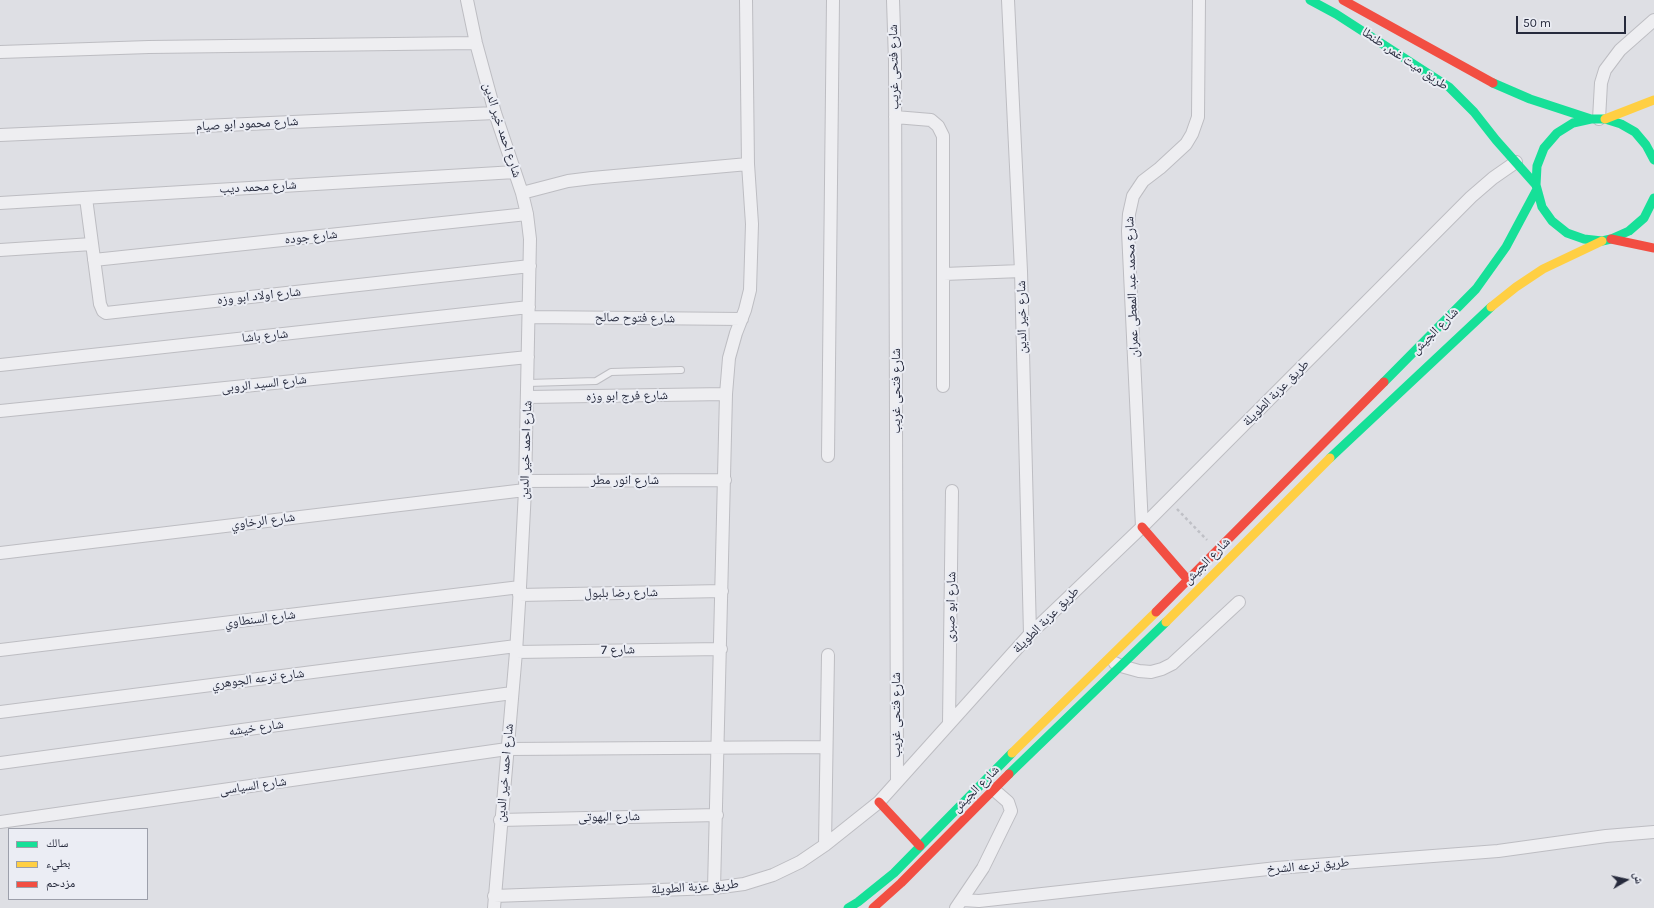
<!DOCTYPE html>
<meta charset="utf-8">
<style>
body{margin:0}
#map{position:relative;width:1654px;height:908px;overflow:hidden;background:#dedfe4;font-family:Karla,"Noto Naskh Arabic",sans-serif}
canvas{display:block}
.legend{position:absolute;left:8px;top:828px;width:140px;height:72px;box-sizing:border-box;background:#ebedf4;border:1px solid #9c9faa;margin:0;padding:5px 7px;list-style:none;font-size:12px;color:#262a3c}
.legend li{display:flex;align-items:center;gap:8px;height:20px}
.legend b{width:20px;border:1px solid #9c9faa}
.north{position:absolute;left:1606px;top:860px;width:40px;height:40px;-webkit-text-stroke:3px #ebedf4;paint-order:stroke;rotate:81deg;font-size:11px;font-weight:700;line-height:16px;text-align:center;color:#262a3c}
.north::after{content:'';display:block;margin:auto;width:14px;height:18px;background:#262a3c;clip-path:polygon(50% 0,100% 100%,50% 72%,0 100%)}
.scale{position:absolute;left:1516px;top:16px;width:110px;height:18px;box-sizing:border-box;border:2px solid #262a3c;border-top:0;padding-left:5px;font-size:12px;line-height:14px;white-space:nowrap;color:#262a3c;-webkit-text-stroke:3px #ebedf4;paint-order:stroke}
</style>
<div id="map">
<canvas width="1654" height="908"></canvas>
<ul class="legend">
<li><b style="height:5px;background:#16e098"></b>سالك</li>
<li><b style="height:5px;background:#ffcf43"></b>بطيء</li>
<li><b style="height:5px;background:#f24e42"></b>مزدحم</li>
</ul>
<div class="north">ش</div>
<div class="scale">50 m</div>
</div>
<script>
const ctx = document.querySelector('canvas').getContext('2d');
ctx.lineJoin = 'round';
const toPath = rows => new Path2D(rows.map(r => 'M' + r).join(''));
function strokePath(path, color, width, dash) { ctx.strokeStyle = color; ctx.lineWidth = width; ctx.lineCap = dash ? 'butt' : 'round'; ctx.setLineDash(dash || []); ctx.stroke(path); }
function drawText(font, color, halo, rows, align = 'center') {
  ctx.font = font + ' Karla,"Noto Naskh Arabic",sans-serif'; ctx.lineWidth = 4; ctx.setLineDash([]); ctx.textBaseline = 'middle'; ctx.strokeStyle = halo; ctx.fillStyle = color; for (const [text, x, y, turn = 0] of rows) {
    ctx.save(); ctx.translate(x, y); ctx.rotate((+turn || 0) * Math.PI / 180); ctx.textAlign = isNaN(turn) ? turn : align; if (halo) ctx.strokeText(text, 0, 0); ctx.fillText(text, 0, 0); ctx.restore();
  }
}
const lane = toPath([
 [528,383,596,381,611,372,681,370]
]);
const street = toPath([
 [467,0,476,43,495,113,522,193,527,214,530,239,525,490,520,587,516,652,494,908],
 [893,0,895,61,897,782],
 [1008,0,1021,271,1030,634],
 [0,52,149,47,476,43],
 [895,117,931,120,938,126,943,136,943,386],
 [1599,119,1601,83,1605,70,1620,50,1654,20],
 [0,135,495,113],
 [522,193,568,181,592,178,748,164],
 [86,198,100,304,103,311,106,313,530,266],
 [0,203,515,172],
 [0,250,92,244],
 [94,260,527,214],
 [944,274,1021,271],
 [529,317,742,319],
 [0,365,529,307],
 [527,397,726,394],
 [0,411,528,357],
 [828,456,833,0],
 [525,481,725,480],
 [1142,527,1128,231,1129,214,1133,196,1143,181,1160,168,1186,144,1192,134,1198,117,1199,0],
 [0,553,525,490],
 [519,595,722,591],
 [0,650,520,587],
 [516,652,721,649],
 [1115,663,1121,666,1139,671,1151,672,1162,669,1172,664,1239,602],
 [0,712,516,646],
 [949,723,952,491],
 [0,763,512,693],
 [500,820,717,815],
 [0,822,507,749,826,747],
 [825,845,828,655],
 [714,888,726,394,729,358,736,333,745,310,750,290,752,224,748,164,746,0],
 [494,896,714,888,744,884,773,875,800,862,825,845,879,802,1030,634,1142,527,1471,197,1493,178,1516,162],
 [963,900,979,901,1277,868,1498,851,1606,836,1654,832],
 [956,908,983,868,1011,811,1008,802,993,789]
]);
strokePath(lane, '#bdbdc2', 8);
strokePath(street, '#bdbdc2', 14);
strokePath(toPath([
 [1177,509,1207,540]
]), '#bfc0c6', 2.5, [3, 3]);
strokePath(lane, '#eeeef1', 6);
strokePath(street, '#eeeef1', 12);
strokePath(toPath([
 [1310,0,1336,14,1449,87,1474,112,1496,140,1536,185],
 [1493,83,1530,99,1591,119],
 [1654,160,1646,145,1635,132,1621,124,1605,119,1591,119,1573,123,1557,133,1544,148,1537,166,1536,185,1542,207,1552,221,1567,233,1584,239,1602,241,1611,239,1629,231,1644,218,1654,198],
 [1384,382,1476,289,1506,247,1537,189],
 [1330,458,1491,307],
 [1009,774,1166,622],
 [848,908,858,902,894,873,1012,753]
]), '#16e098', 9);
strokePath(toPath([
 [1605,119,1654,100],
 [1491,307,1516,287,1543,269,1602,241],
 [1166,622,1330,458],
 [1012,753,1156,612]
]), '#ffcf43', 9);
strokePath(toPath([
 [1343,0,1493,83],
 [1611,239,1654,248],
 [1142,527,1188,580],
 [1156,612,1384,382],
 [879,802,920,846],
 [873,908,901,883,1009,774]
]), '#f24e42', 9);
drawText('13px', '#262a3c', '#ebedf4', [
 ["طريق ميت غمر, طنطا",1405,59,34],
 ["شارع فتحى غريب",894,67,-91],
 ["شارع محمود ابو صيام",247,124,-3],
 ["شارع احمد خير الدين",502,130,72],
 ["شارع محمد ديب",258,187,-3],
 ["شارع جوده",311,237,-6],
 ["شارع محمد عبد المعطى عمران",1132,287,-92],
 ["شارع اولاد ابو وزه",259,296,-6],
 ["شارع خير الدين",1022,317,-91],
 ["شارع فتوح صالح",635,318,1],
 ["شارع الجيش",1435,331,-45],
 ["شارع باشا",265,336,-6],
 ["شارع السيد الروبى",264,384,-6],
 ["شارع فتحى غريب",896,391,-90],
 ["طريق عزبة الطويلة",1276,393,-45],
 ["شارع فرج ابو وزه",627,396,-1],
 ["شارع احمد خير الدين",526,450,-88],
 ["شارع انور مطر",625,480],
 ["شارع الرخاوي",263,521,-7],
 ["شارع الجيش",1207,561,-45],
 ["شارع رضا بلبول",621,593,-1],
 ["شارع ابو صبرى",951,607,-89],
 ["شارع السنطاوي",260,619,-7],
 ["طريق عزبة الطويلة",1046,620,-45],
 ["شارع 7",618,650,-1],
 ["شارع ترعه الجوهري",258,679,-7],
 ["شارع فتحى غريب",896,715,-90],
 ["شارع خيشه",256,728,-8],
 ["شارع احمد خير الدين",505,773,-85],
 ["شارع السياسى",253,786,-8],
 ["شارع الجيش",976,789,-45],
 ["شارع البهوتى",609,817,-1],
 ["طريق ترعه الشرخ",1308,866,-5],
 ["طريق عزبة الطويلة",695,887,-4]
]);
</script>
